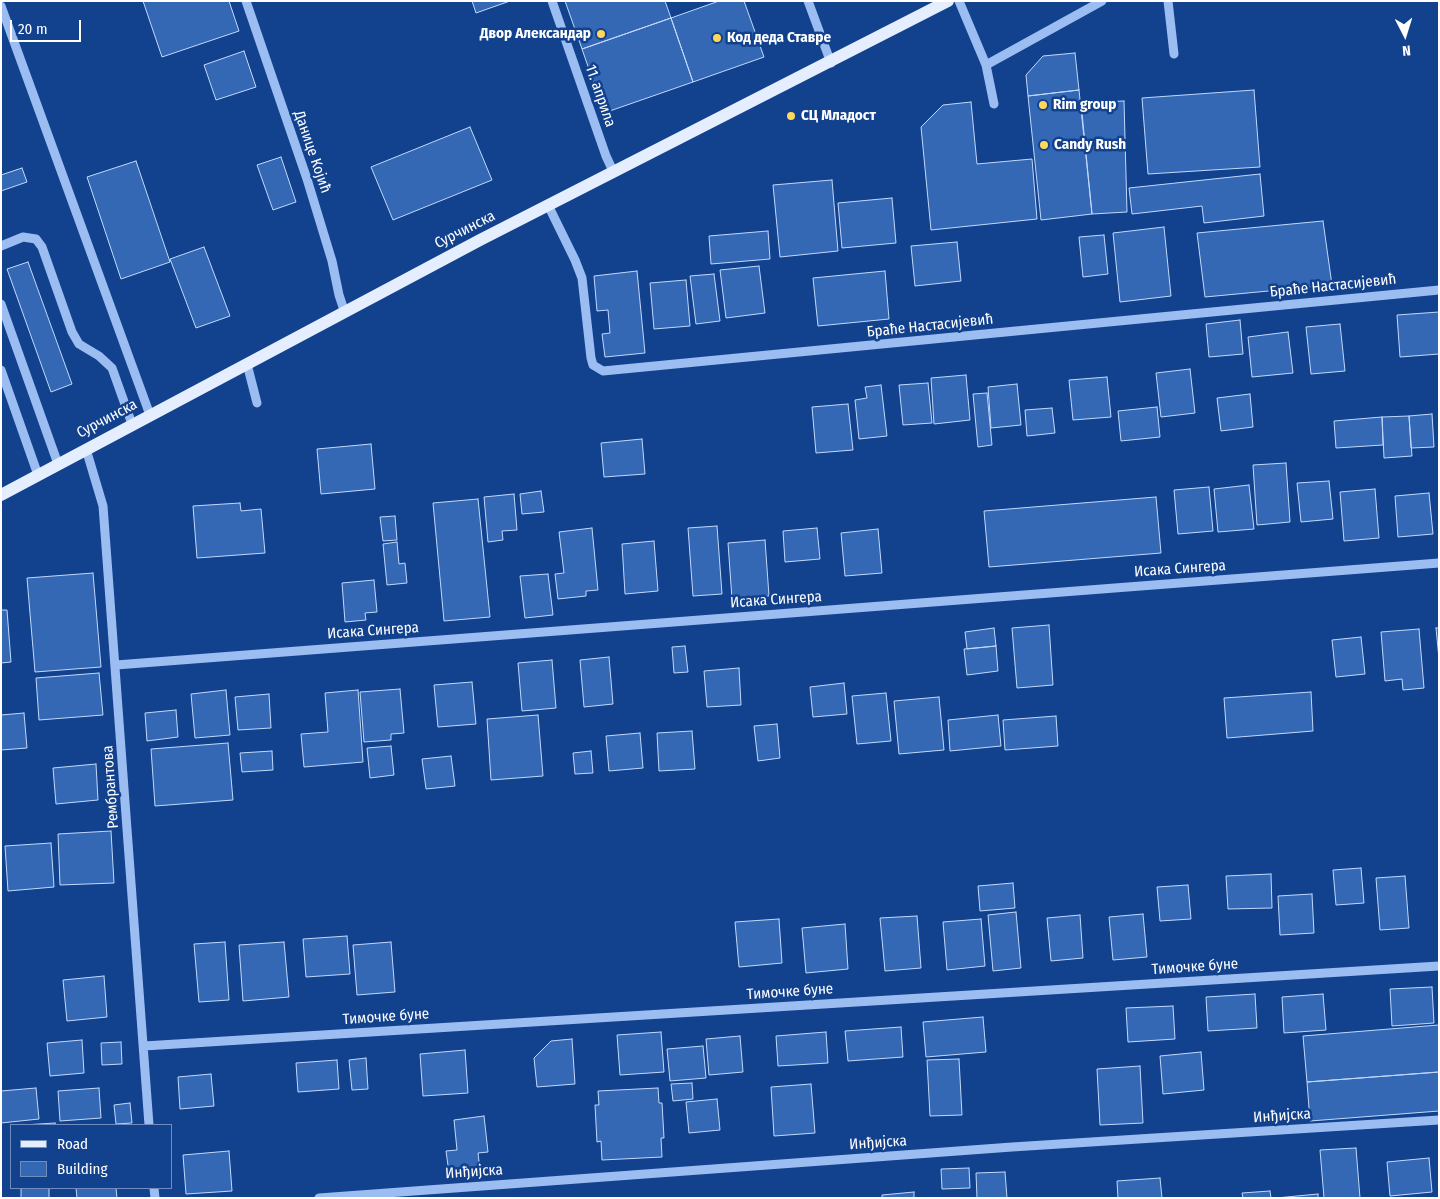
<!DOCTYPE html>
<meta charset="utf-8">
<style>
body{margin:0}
#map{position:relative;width:1440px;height:1199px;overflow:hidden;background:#12418d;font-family:"Fira Sans Condensed",sans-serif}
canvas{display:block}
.frame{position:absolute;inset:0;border:2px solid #fff;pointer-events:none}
.legend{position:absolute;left:10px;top:1124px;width:162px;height:65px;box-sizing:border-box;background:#12418d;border:1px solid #718dbb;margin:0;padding:6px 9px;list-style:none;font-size:15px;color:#fff}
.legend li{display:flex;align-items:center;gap:10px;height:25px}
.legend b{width:25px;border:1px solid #718dbb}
.north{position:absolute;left:1380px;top:10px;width:50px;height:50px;-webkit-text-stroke:4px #12418d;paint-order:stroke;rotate:175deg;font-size:14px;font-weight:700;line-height:20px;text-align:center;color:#fff}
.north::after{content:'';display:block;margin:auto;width:18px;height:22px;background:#fff;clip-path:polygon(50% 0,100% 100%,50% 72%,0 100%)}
.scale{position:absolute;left:10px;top:20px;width:71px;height:22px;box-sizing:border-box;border:2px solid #fff;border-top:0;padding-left:6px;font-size:15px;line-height:18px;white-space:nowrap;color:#fff;-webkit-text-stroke:4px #12418d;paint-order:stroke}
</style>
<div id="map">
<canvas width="1440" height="1199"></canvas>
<div class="frame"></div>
<ul class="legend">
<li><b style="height:6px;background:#e5eeff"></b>Road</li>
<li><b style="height:14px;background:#3568b4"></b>Building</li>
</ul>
<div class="north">N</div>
<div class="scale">20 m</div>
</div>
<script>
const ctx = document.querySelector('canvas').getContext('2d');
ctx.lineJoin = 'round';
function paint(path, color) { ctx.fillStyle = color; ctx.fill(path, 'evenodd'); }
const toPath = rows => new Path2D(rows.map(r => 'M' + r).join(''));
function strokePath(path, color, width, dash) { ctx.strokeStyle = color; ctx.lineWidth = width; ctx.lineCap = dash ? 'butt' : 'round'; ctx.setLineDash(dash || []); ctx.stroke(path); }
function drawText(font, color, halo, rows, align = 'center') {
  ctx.font = font + ' "Fira Sans Condensed",sans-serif'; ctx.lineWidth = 5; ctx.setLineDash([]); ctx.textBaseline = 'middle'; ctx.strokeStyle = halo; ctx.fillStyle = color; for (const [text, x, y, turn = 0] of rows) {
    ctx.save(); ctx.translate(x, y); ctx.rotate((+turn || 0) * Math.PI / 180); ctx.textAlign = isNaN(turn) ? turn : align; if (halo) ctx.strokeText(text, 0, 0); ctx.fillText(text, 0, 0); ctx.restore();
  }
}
const building = toPath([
 [143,1,229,1,239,31,162,57,143,1],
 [472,1,510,1,476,13,472,1],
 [565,1,665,1,671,18,582,49,565,1],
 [719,1,744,1,764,57,693,82,671,18,719,1],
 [671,18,693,82,604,113,582,49,671,18],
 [244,51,256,87,216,100,204,65,244,51],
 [1075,53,1079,90,1028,96,1026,75,1043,56,1075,53],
 [1079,90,1092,214,1041,220,1028,96,1079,90],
 [1254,90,1260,167,1148,174,1142,98,1254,90],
 [1124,101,1127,212,1092,214,1081,103,1124,101],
 [971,102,977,164,1032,159,1037,219,931,230,921,127,943,105,971,102],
 [470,127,492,180,393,220,371,167,470,127],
 [281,157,296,202,273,210,257,165,281,157],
 [136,161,170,262,121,279,87,177,136,161],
 [22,168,27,182,1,191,1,175,22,168],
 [1260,174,1264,216,1204,223,1202,206,1132,214,1129,188,1260,174],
 [832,180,838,251,780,257,773,185,832,180],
 [892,198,896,243,842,248,838,203,892,198],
 [1323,221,1332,285,1205,297,1197,233,1323,221],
 [1164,227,1171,296,1120,302,1113,233,1164,227],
 [768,231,770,259,711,264,709,236,768,231],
 [1104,235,1108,274,1083,277,1079,237,1104,235],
 [957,242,961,281,915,286,911,246,957,242],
 [204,247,230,316,196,328,170,259,204,247],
 [28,262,72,384,51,392,7,269,28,262],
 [759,266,765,313,726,318,720,270,759,266],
 [637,271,645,353,605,357,602,334,610,333,608,310,597,311,594,276,637,271],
 [885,271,889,319,818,326,813,278,885,271],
 [714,274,720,321,696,324,690,276,714,274],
 [686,280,690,326,654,329,650,283,686,280],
 [1439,312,1439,354,1400,357,1397,315,1439,312],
 [1240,320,1243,354,1209,357,1206,324,1240,320],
 [1340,324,1345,371,1311,374,1306,327,1340,324],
 [1288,332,1293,373,1252,377,1248,337,1288,332],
 [1190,369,1195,413,1161,417,1156,373,1190,369],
 [966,375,970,420,934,424,931,378,966,375],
 [1107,377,1111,417,1073,420,1069,380,1107,377],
 [928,383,932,423,903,425,899,385,928,383],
 [1017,384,1021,425,991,428,988,387,1017,384],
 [881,385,887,436,859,439,855,400,867,398,865,387,881,385],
 [987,393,992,445,978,447,973,394,987,393],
 [1250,394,1253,427,1221,431,1217,398,1250,394],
 [848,404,853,450,816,453,812,407,848,404],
 [1157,407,1160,437,1121,441,1118,411,1157,407],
 [1052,408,1055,433,1027,436,1025,410,1052,408],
 [1432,414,1434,447,1411,448,1409,416,1432,414],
 [1409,416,1412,456,1384,458,1382,417,1409,416],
 [1382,417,1383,445,1336,448,1334,421,1382,417],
 [642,439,645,474,604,477,601,443,642,439],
 [371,444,375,489,321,494,317,449,371,444],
 [1286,463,1290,522,1257,525,1253,465,1286,463],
 [1329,481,1333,519,1301,522,1297,483,1329,481],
 [1249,485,1254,529,1218,532,1214,489,1249,485],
 [1209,487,1213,531,1178,534,1174,490,1209,487],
 [1375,489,1379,538,1344,541,1340,492,1375,489],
 [541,491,544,512,522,514,520,494,541,491],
 [1429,493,1433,534,1398,537,1395,496,1429,493],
 [514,494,517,530,502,531,503,540,488,542,484,497,514,494],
 [1156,497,1161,553,989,567,984,511,1156,497],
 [478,499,490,617,444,621,433,503,478,499],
 [240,503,241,511,261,509,265,553,197,558,193,506,240,503],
 [395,516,397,540,383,541,380,517,395,516],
 [717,526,722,594,693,596,688,528,717,526],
 [592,528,598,590,586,591,586,596,558,599,555,574,564,573,559,532,592,528],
 [817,528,820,559,785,562,783,531,817,528],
 [878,529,882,573,845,576,841,533,878,529],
 [765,540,769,596,732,599,728,543,765,540],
 [654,541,658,591,625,594,622,544,654,541],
 [397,542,399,564,405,563,407,583,387,585,383,544,397,542],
 [93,573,101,667,35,672,27,578,93,573],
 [548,574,553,615,525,618,520,576,548,574],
 [374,580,377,612,365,613,366,620,345,622,342,583,374,580],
 [1,610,7,610,11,662,1,663,1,610],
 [1049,625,1053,685,1017,688,1012,628,1049,625],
 [994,628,996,646,967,649,965,632,994,628],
 [1436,628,1439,628,1439,659,1436,628],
 [1419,629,1424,688,1403,690,1402,679,1385,681,1381,632,1419,629],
 [1361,637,1365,674,1336,677,1332,640,1361,637],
 [685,646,688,672,674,673,672,647,685,646],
 [996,646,998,671,967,675,964,649,996,646],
 [609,657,613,704,584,707,580,660,609,657],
 [552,660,556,708,522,711,518,663,552,660],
 [739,668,741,705,707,707,704,671,739,668],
 [99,673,103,715,39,720,36,678,99,673],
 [472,682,476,724,438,727,434,685,472,682],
 [844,683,847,714,813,717,810,687,844,683],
 [400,689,404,733,391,734,391,740,364,742,360,692,400,689],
 [226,690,230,735,195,738,191,694,226,690],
 [358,690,363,762,304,767,301,734,328,732,325,693,358,690],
 [1311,692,1313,731,1227,738,1224,698,1311,692],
 [886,693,891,741,857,744,852,696,886,693],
 [269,694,271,728,238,730,235,697,269,694],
 [939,697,944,750,899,754,894,701,939,697],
 [176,710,178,737,147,741,145,713,176,710],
 [24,713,27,748,1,750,1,715,24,713],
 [538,715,543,776,491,780,487,719,538,715],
 [998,715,1001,746,950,751,948,720,998,715],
 [1056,716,1058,746,1005,750,1003,720,1056,716],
 [777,724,780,758,758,761,754,726,777,724],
 [692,731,695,769,659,771,657,733,692,731],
 [640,733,643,768,609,771,606,736,640,733],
 [228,743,233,800,155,806,151,749,228,743],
 [391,746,394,775,370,778,367,748,391,746],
 [272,751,273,770,242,772,240,753,272,751],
 [591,751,593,773,575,774,573,753,591,751],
 [451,756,455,786,426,789,422,759,451,756],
 [96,764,98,800,56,804,53,768,96,764],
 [111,831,114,883,60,885,58,834,111,831],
 [51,843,54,887,8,891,5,846,51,843],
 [1361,868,1364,903,1336,905,1333,870,1361,868],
 [1271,874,1272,908,1228,909,1226,876,1271,874],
 [1405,876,1409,928,1380,930,1376,878,1405,876],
 [1013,883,1015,908,980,911,978,886,1013,883],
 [1188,885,1191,919,1160,921,1157,887,1188,885],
 [1312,894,1314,933,1280,935,1278,896,1312,894],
 [1016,912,1021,968,993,971,988,915,1016,912],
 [1143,914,1147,957,1113,960,1109,917,1143,914],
 [1080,915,1083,958,1051,961,1047,918,1080,915],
 [917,916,921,968,885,971,880,918,917,916],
 [779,919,782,963,739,967,735,922,779,919],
 [981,919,985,966,947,970,943,922,981,919],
 [845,924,848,969,806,973,802,928,845,924],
 [347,936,350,974,306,977,303,939,347,936],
 [225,942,229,1000,199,1002,194,944,225,942],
 [284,942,289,997,243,1001,239,945,284,942],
 [391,942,395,992,357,995,353,945,391,942],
 [104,976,107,1017,67,1021,63,980,104,976],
 [1432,987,1434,1023,1392,1026,1390,989,1432,987],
 [1255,994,1257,1028,1208,1031,1206,997,1255,994],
 [1323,994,1326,1030,1284,1033,1282,997,1323,994],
 [1173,1006,1175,1039,1128,1042,1126,1008,1173,1006],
 [983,1017,986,1052,926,1057,923,1022,983,1017],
 [1439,1025,1439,1072,1307,1082,1303,1036,1439,1025],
 [901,1027,903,1057,848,1061,845,1031,901,1027],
 [661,1032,664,1072,620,1075,617,1035,661,1032],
 [826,1032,828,1063,778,1066,776,1036,826,1032],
 [740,1036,743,1072,709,1075,706,1039,740,1036],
 [572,1039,575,1084,537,1087,534,1058,551,1041,572,1039],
 [82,1040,84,1073,50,1076,47,1043,82,1040],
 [121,1042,122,1064,102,1065,101,1043,121,1042],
 [703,1046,706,1078,670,1081,667,1049,703,1046],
 [465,1050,468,1093,423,1096,420,1054,465,1050],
 [1201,1052,1204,1090,1163,1094,1160,1056,1201,1052],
 [366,1058,368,1089,352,1090,349,1060,366,1058],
 [959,1059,962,1115,930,1116,927,1060,959,1059],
 [337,1060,339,1089,298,1092,296,1063,337,1060],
 [1140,1066,1143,1123,1100,1125,1097,1069,1140,1066],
 [1439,1072,1439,1111,1310,1121,1307,1082,1439,1072],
 [211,1074,214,1106,180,1109,178,1077,211,1074],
 [692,1083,693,1099,673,1101,671,1084,692,1083],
 [811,1084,815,1133,774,1136,771,1087,811,1084],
 [36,1088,39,1119,1,1123,1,1091,36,1088],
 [99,1088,101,1118,60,1121,58,1091,99,1088],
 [658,1088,659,1103,662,1103,664,1138,661,1138,662,1157,602,1160,601,1141,597,1142,595,1105,599,1105,598,1091,658,1088],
 [717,1099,720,1130,689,1133,686,1102,717,1099],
 [130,1103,132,1123,116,1124,114,1105,130,1103],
 [484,1116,488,1152,478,1153,480,1170,449,1173,446,1151,457,1150,454,1120,484,1116],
 [55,1123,56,1125,23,1125,55,1123],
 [1356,1148,1360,1198,1324,1198,1320,1150,1356,1148],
 [229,1151,232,1191,186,1194,183,1155,229,1151],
 [1429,1158,1432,1192,1390,1196,1387,1162,1429,1158],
 [969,1168,970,1188,942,1189,941,1169,969,1168],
 [1005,1172,1007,1198,977,1198,976,1173,1005,1172],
 [1160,1178,1162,1198,1118,1198,1117,1181,1160,1178],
 [21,1188,49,1188,49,1198,21,1198,21,1188],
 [76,1188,116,1188,117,1198,77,1198,76,1188],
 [1270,1191,1271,1198,1243,1198,1242,1193,1270,1191],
 [914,1192,914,1198,882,1198,882,1195,914,1192],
 [1318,1194,1318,1198,1276,1198,1318,1194]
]);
paint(building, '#3568b4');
strokePath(building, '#c1d9fc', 1);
strokePath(toPath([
 [246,1,307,179,332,261,339,295,345,313],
 [552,1,606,156,613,171],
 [808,1,831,63],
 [959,1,986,65,994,104],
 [1168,1,1174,54],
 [1,6,150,415],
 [986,65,1102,1],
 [548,205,575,260,582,278,591,358,593,365,603,371,1439,290],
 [1,246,23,237,36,239,42,247,72,332,79,344,99,356,112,368,132,424],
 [1,304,58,464],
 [247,364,257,403],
 [1,370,38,475],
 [86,449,103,506,149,1125],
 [116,665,1439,563],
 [144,1046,1439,966],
 [154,1188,155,1198],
 [319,1198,1012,1147,1439,1120]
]), '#9bbdf1', 9);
strokePath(toPath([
 [1,495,480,240,948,1]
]), '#e5eeff', 12);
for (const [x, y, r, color] of [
 [601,34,5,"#ffd85b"],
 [717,38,5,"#ffd85b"],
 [1043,105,5,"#ffd85b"],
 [791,116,5,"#ffd85b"],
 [1044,145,5,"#ffd85b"]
]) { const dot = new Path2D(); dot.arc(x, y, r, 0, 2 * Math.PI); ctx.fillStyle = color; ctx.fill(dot); strokePath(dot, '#12418d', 2); }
drawText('bold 15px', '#fff', '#12418d', [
 ["Двор Александар",591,34,"right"],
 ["Код деда Ставре",727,38],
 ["Rim group",1053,105],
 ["СЦ Младост",801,116],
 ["Candy Rush",1054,145]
], 'left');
drawText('15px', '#fff', '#12418d', [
 ["11. априла",600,96,71],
 ["Данице Којић",312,152,71],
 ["Сурчинска",465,230,-27],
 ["Браће Настасијевић",1333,286,-6],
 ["Браће Настасијевић",930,326,-6],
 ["Сурчинска",107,419,-28],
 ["Исака Сингера",1180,569,-4],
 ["Исака Сингера",776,600,-4],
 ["Исака Сингера",373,631,-4],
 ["Рембрантова",111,787,-94],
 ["Тимочке буне",1195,967,-4],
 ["Тимочке буне",790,992,-4],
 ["Тимочке буне",386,1017,-4],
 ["Инђијска",1282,1116,-4],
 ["Инђијска",878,1143,-4],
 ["Инђијска",474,1172,-4]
]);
</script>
